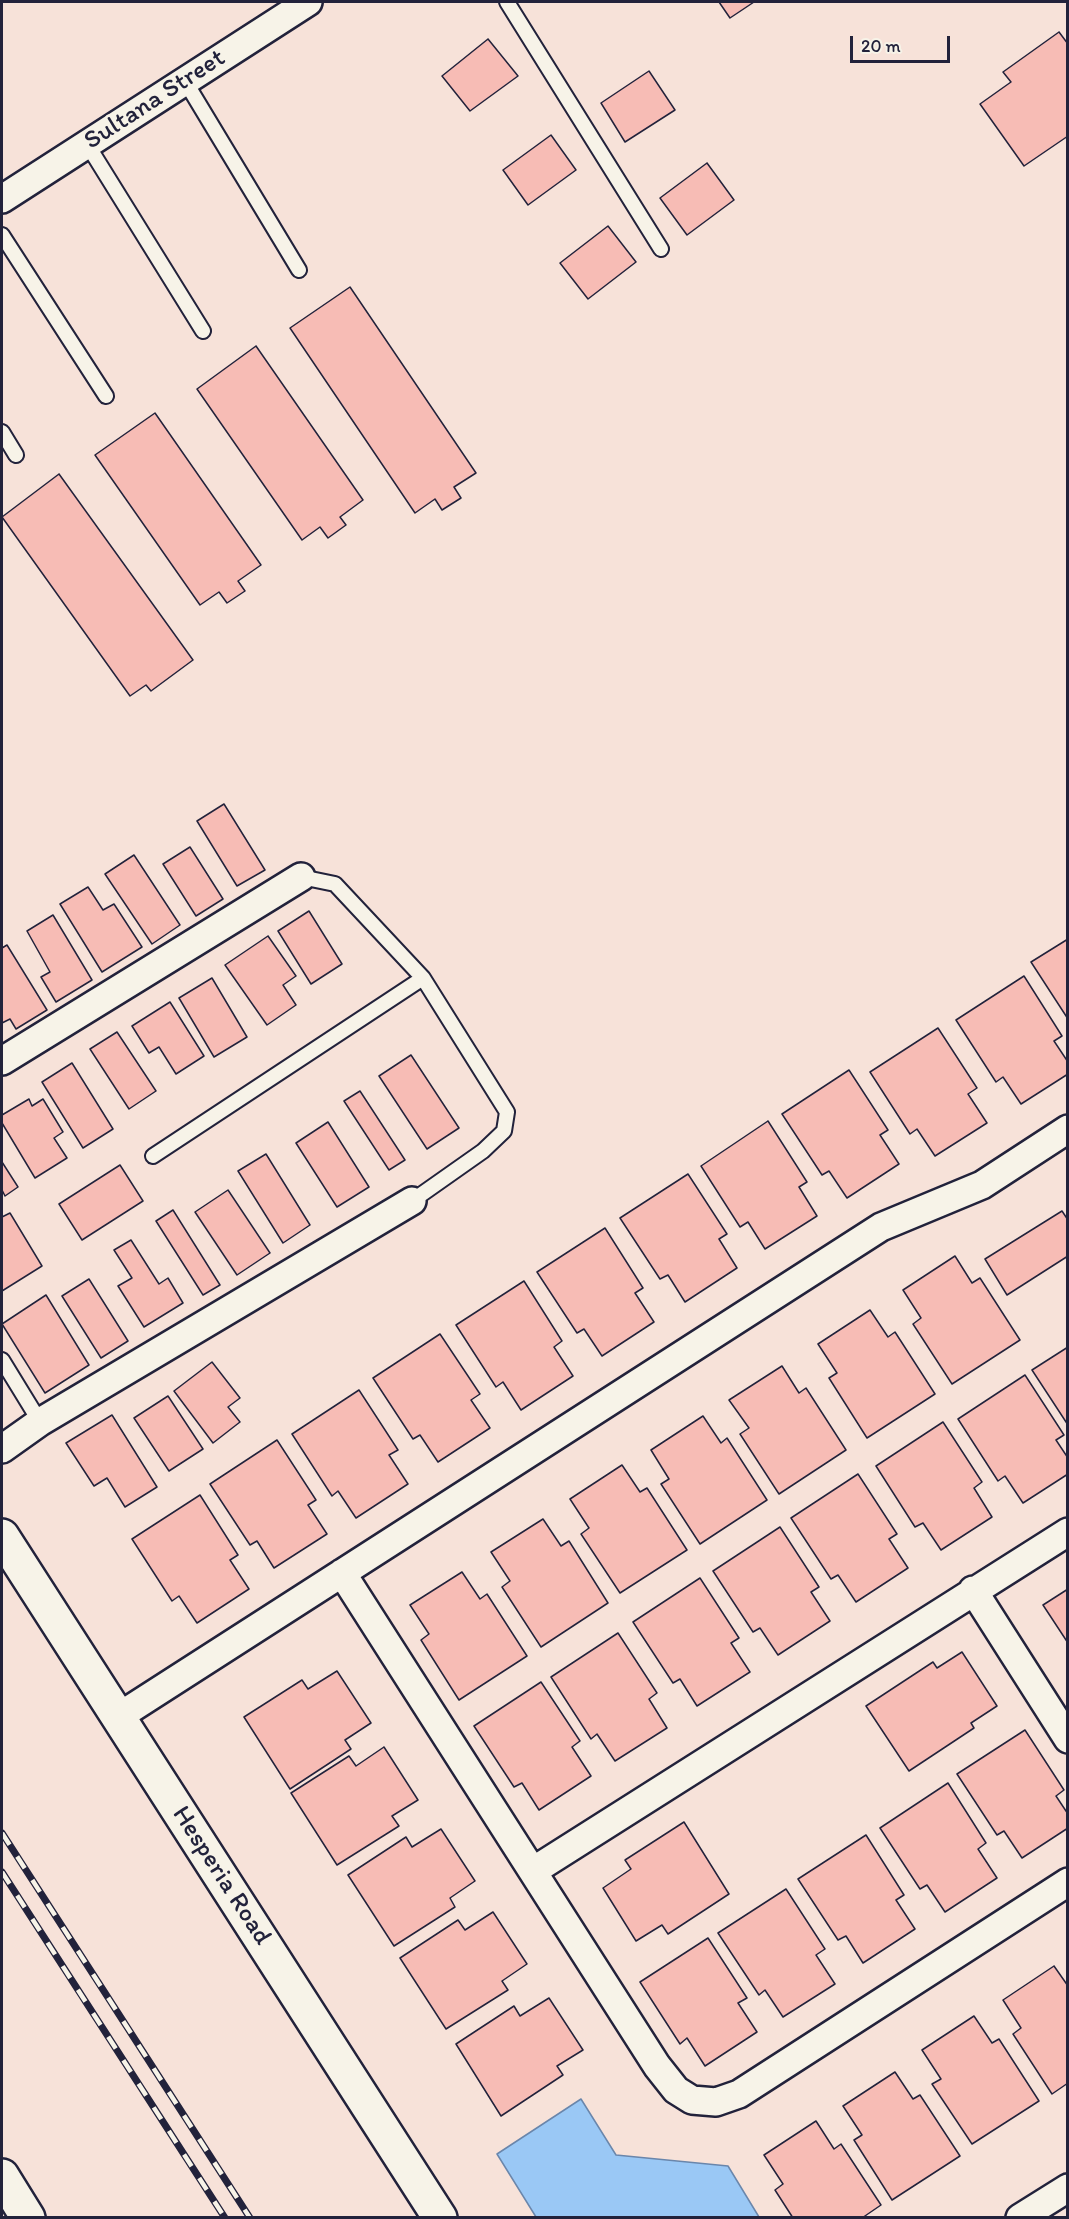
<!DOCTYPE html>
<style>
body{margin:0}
#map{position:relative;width:1069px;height:2219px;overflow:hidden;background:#f7e2d9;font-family:Itim,sans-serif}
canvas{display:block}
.frame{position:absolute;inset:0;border:3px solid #22223b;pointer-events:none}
.scale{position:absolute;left:850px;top:36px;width:100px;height:27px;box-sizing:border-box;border:3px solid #22223b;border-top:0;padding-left:8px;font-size:18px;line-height:21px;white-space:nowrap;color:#22223b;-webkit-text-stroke:4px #f7f3e8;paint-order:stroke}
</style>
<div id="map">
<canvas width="1069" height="2219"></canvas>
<div class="frame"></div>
<div class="scale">20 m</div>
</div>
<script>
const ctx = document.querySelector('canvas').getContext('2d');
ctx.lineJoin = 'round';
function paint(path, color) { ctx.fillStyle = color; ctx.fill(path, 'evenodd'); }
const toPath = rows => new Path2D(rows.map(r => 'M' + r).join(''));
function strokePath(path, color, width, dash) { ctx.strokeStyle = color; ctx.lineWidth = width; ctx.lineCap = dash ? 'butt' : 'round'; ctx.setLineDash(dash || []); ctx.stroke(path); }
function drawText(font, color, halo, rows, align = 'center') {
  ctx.font = font + ' Itim,sans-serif'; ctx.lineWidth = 5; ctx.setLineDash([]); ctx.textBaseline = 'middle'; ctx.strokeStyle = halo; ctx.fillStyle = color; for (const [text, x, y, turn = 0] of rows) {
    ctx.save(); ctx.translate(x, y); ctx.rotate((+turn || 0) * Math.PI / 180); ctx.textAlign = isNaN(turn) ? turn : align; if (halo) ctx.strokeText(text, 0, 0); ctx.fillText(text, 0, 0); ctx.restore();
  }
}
const water = toPath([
 [581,2099,616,2155,728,2166,759,2217,536,2217,497,2154,581,2099]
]);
paint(water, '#9ac8f5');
strokePath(water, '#6a86ab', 1.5);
const building = toPath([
 [719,2,754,2,730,18,719,2],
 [1059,32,1068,44,1068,136,1024,166,980,104,1011,82,1003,72,1059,32],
 [488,39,518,76,470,111,442,76,488,39],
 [649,71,675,110,625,142,601,103,649,71],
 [551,135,576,170,528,205,503,170,551,135],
 [707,163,734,200,687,235,660,198,707,163],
 [608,226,636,262,588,299,560,263,608,226],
 [350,287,476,473,454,487,461,498,442,510,435,499,415,513,290,328,350,287],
 [256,346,363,500,340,517,346,525,328,538,320,527,302,540,197,389,256,346],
 [155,413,261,565,238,581,245,591,227,603,219,592,200,605,95,455,155,413],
 [59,474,193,660,151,691,146,685,130,696,2,517,59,474],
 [224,804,265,870,237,886,197,821,224,804],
 [190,847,223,899,196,916,163,864,190,847],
 [134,855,180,925,152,944,105,874,134,855],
 [88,887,103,910,114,904,142,947,102,972,60,904,88,887],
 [309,911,342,964,311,984,278,931,309,911],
 [53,915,92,980,56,1002,41,977,50,972,27,931,53,915],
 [268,936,296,976,283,985,296,1005,267,1025,225,965,268,936],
 [1068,939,1068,1019,1031,962,1068,939],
 [7,945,47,1010,16,1029,10,1019,2,1023,2,948,7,945],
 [1024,976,1062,1036,1054,1041,1068,1062,1068,1074,1021,1104,1003,1077,996,1082,956,1020,1024,976],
 [212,978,247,1037,214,1057,179,998,212,978],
 [170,1002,204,1056,176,1074,159,1047,149,1053,132,1026,170,1002],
 [938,1028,977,1088,968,1094,987,1123,935,1156,917,1129,910,1134,870,1072,938,1028],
 [117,1032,156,1091,129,1109,90,1049,117,1032],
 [411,1055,459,1128,427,1149,379,1076,411,1055],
 [72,1063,113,1129,83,1148,42,1082,72,1063],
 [849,1070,888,1130,880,1135,899,1164,847,1198,829,1171,822,1175,782,1114,849,1070],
 [360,1091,405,1160,389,1170,344,1101,360,1091],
 [29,1099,32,1106,43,1099,63,1132,54,1138,67,1158,35,1178,2,1123,2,1115,29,1099],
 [768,1121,807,1182,799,1187,817,1216,765,1249,748,1222,740,1227,701,1166,768,1121],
 [328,1122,369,1187,337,1207,296,1143,328,1122],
 [266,1154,310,1225,283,1243,238,1171,266,1154],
 [2,1162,18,1187,5,1196,2,1190,2,1162],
 [120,1165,143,1201,82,1240,59,1204,120,1165],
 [688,1174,727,1234,719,1239,737,1268,685,1302,668,1275,660,1279,620,1218,688,1174],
 [228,1190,270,1253,237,1275,195,1212,228,1190],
 [173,1210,220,1285,203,1295,156,1221,173,1210],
 [1062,1211,1068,1220,1068,1256,1007,1295,985,1259,1062,1211],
 [10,1213,42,1266,2,1291,2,1217,10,1213],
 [605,1228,643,1288,635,1293,654,1322,602,1356,584,1329,577,1333,537,1272,605,1228],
 [131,1240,159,1284,168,1278,183,1303,144,1327,118,1286,132,1278,114,1250,131,1240],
 [955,1256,972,1283,980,1278,1020,1340,952,1384,913,1324,921,1318,903,1290,955,1256],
 [89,1279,128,1341,101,1358,62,1296,89,1279],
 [524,1281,562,1341,554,1347,573,1376,521,1410,503,1382,496,1387,456,1325,524,1281],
 [46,1295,89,1365,45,1393,2,1324,46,1295],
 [870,1310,888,1337,895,1332,935,1394,867,1438,829,1378,837,1373,818,1344,870,1310],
 [440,1334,480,1394,471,1400,490,1428,438,1462,420,1435,413,1439,373,1378,440,1334],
 [1068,1347,1068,1425,1032,1370,1068,1347],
 [212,1362,240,1398,228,1407,240,1422,213,1443,174,1391,212,1362],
 [782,1366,799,1393,806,1388,846,1450,779,1494,740,1434,749,1428,729,1400,782,1366],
 [1025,1375,1064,1435,1056,1440,1068,1458,1068,1474,1023,1503,1005,1476,998,1481,958,1419,1025,1375],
 [359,1390,398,1450,389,1455,408,1484,356,1518,338,1491,332,1496,292,1434,359,1390],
 [168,1396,203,1449,169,1471,134,1418,168,1396],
 [112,1415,157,1487,125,1507,107,1478,94,1486,66,1443,112,1415],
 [703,1416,721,1443,727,1438,767,1500,700,1544,661,1484,669,1479,651,1450,703,1416],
 [943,1422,982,1482,974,1488,992,1517,941,1550,923,1523,915,1527,876,1466,943,1422],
 [277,1440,316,1500,308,1505,327,1534,274,1568,257,1541,250,1545,210,1484,277,1440],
 [622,1465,640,1492,647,1488,687,1550,620,1593,581,1534,589,1528,570,1499,622,1465],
 [858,1474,897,1534,889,1539,908,1568,856,1602,838,1575,831,1579,791,1518,858,1474],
 [200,1495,238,1555,230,1560,249,1589,197,1623,179,1596,172,1601,132,1539,200,1495],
 [543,1519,561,1546,569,1541,608,1603,541,1647,502,1587,510,1581,491,1552,543,1519],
 [780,1527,819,1587,811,1592,830,1621,778,1655,760,1628,753,1632,713,1571,780,1527],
 [462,1572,480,1599,487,1594,527,1656,459,1700,421,1640,429,1634,410,1605,462,1572],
 [700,1578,739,1638,731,1643,750,1672,697,1706,680,1679,673,1683,633,1622,700,1578],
 [1068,1589,1068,1643,1043,1605,1068,1589],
 [618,1633,657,1693,649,1699,667,1728,615,1761,597,1734,591,1739,551,1677,618,1633],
 [962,1652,997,1706,971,1723,974,1728,909,1771,866,1706,933,1662,937,1668,962,1652],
 [337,1671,371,1723,345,1740,351,1749,290,1789,244,1717,302,1680,308,1689,337,1671],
 [541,1682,580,1741,572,1747,591,1776,539,1810,522,1783,514,1787,474,1726,541,1682],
 [1025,1730,1064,1790,1056,1796,1068,1814,1068,1828,1022,1858,1004,1831,997,1835,957,1774,1025,1730],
 [384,1747,418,1800,392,1816,399,1826,337,1865,291,1793,349,1756,356,1766,384,1747],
 [948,1783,986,1843,978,1849,997,1878,945,1912,927,1885,920,1889,880,1828,948,1783],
 [684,1822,729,1894,668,1934,662,1925,636,1941,603,1888,631,1869,625,1860,684,1822],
 [441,1829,475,1881,450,1898,455,1907,394,1946,348,1875,406,1837,412,1847,441,1829],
 [866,1835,904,1895,896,1900,915,1929,863,1963,846,1936,838,1940,798,1879,866,1835],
 [786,1889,825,1949,816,1955,835,1984,783,2017,765,1990,759,1995,718,1933,786,1889],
 [493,1912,527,1964,502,1981,508,1990,446,2029,400,1958,458,1920,465,1930,493,1912],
 [708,1938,747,1998,738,2003,757,2032,705,2066,687,2038,680,2044,640,1982,708,1938],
 [1054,1966,1068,1986,1068,2083,1052,2094,1013,2034,1021,2028,1003,2000,1054,1966],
 [549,1998,583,2050,557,2066,563,2075,501,2116,456,2044,514,2006,520,2016,549,1998],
 [974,2016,992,2043,999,2039,1039,2101,972,2144,932,2084,941,2079,922,2050,974,2016],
 [895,2072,913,2099,920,2095,960,2156,892,2200,854,2140,862,2135,843,2106,895,2072],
 [816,2121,834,2149,841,2144,881,2205,862,2218,793,2218,775,2190,783,2184,764,2155,816,2121]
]);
paint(building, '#f7bcb5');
strokePath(building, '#22223b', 1.5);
const service = toPath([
 [507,2,661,249],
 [185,81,299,270],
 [87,144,203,331],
 [2,235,106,396],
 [2,432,16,455],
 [301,877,335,884,423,978,507,1112,504,1131,483,1151,412,1201],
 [153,1156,423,978],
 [2,1360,40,1422]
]);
const minor = toPath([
 [2,199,308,2],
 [2,1061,301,877],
 [2,1449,40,1422,412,1201],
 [342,1573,657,2066,676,2090,692,2100,716,2102,739,2094,1068,1882],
 [973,1590,1068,1739],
 [118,1717,881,1227,982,1185,1068,1129],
 [533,1871,1068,1532],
 [1020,2218,1068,2188]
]);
const tertiary = toPath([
 [2,1536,440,2218],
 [2,2176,28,2218]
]);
strokePath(service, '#22223b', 18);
strokePath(minor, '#22223b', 32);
strokePath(tertiary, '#22223b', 38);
strokePath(service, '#f7f3e8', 14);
strokePath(minor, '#f7f3e8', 27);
strokePath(tertiary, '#f7f3e8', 33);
const rail = toPath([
 [2,1833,250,2218],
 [2,1872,225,2218]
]);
strokePath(rail, '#22223b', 7);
strokePath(rail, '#f7f3e8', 4.5, [14]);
drawText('26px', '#22223b', '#f7f3e8', [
 ["Sultana Street",155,100,-33],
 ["Hesperia Road",221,1876,57]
]);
</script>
